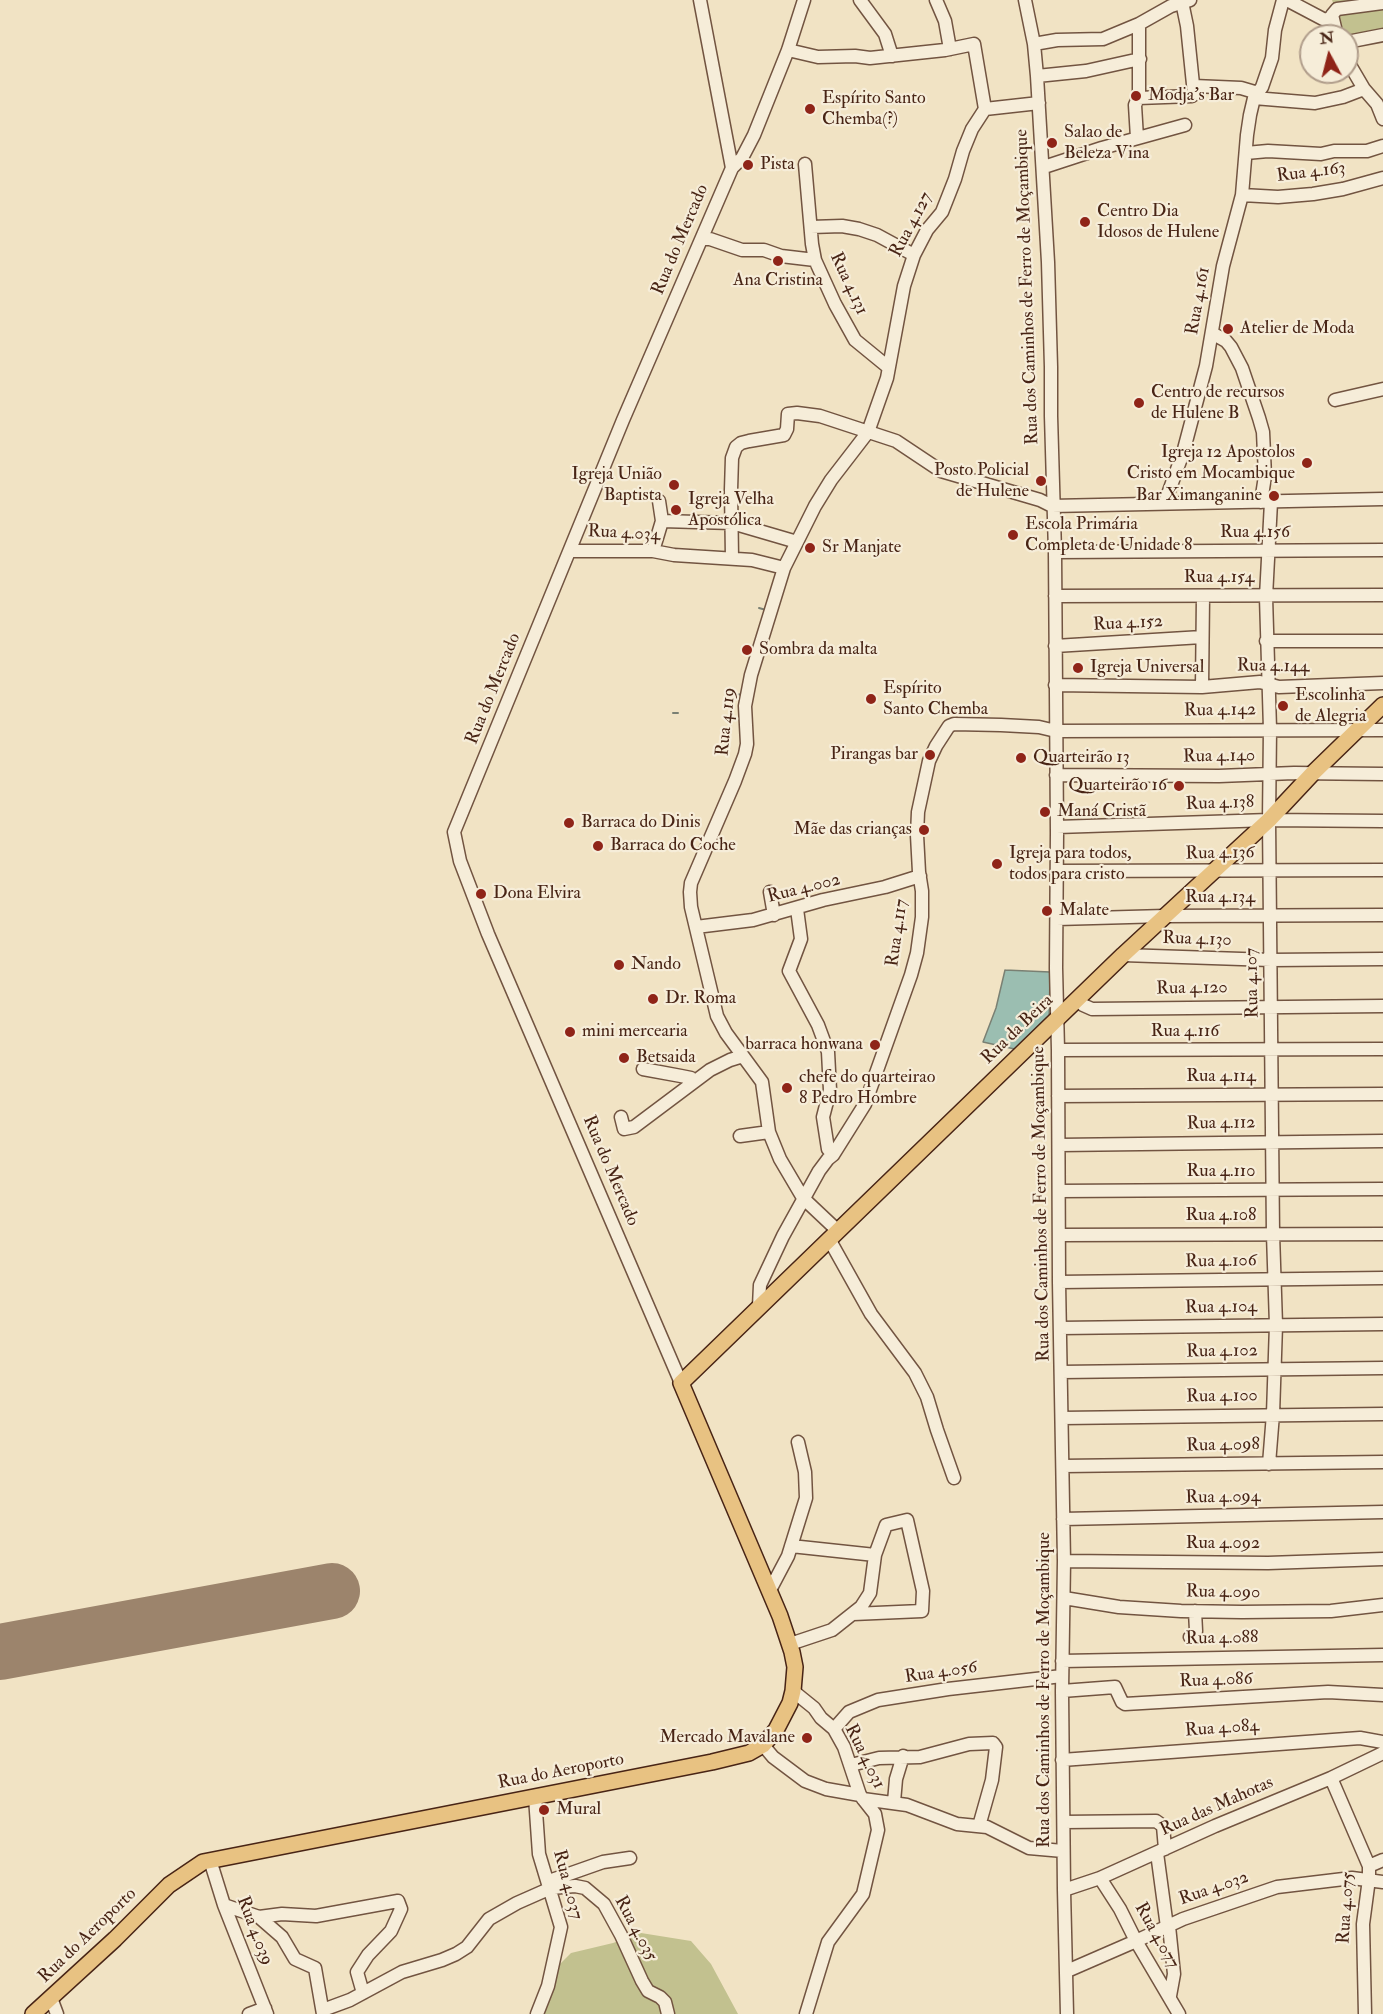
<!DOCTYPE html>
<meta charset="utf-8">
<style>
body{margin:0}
#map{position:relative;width:1383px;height:2014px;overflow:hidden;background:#f1e3c4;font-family:"IM FELL Double Pica",serif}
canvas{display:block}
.north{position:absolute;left:1299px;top:24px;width:60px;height:60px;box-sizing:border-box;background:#f6edd9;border:2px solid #b09d8b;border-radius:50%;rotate:353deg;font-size:16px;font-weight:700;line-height:24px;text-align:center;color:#482415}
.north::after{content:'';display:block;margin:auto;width:21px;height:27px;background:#8f2418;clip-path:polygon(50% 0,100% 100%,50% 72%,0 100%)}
</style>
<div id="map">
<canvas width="1383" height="2014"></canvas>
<div class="north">N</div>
</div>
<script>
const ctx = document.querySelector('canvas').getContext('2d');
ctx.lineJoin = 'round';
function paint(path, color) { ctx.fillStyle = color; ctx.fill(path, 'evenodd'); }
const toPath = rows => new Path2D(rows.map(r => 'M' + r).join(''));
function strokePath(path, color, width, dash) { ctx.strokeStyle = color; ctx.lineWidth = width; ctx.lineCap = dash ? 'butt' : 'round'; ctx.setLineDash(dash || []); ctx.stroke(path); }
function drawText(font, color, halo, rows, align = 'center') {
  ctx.font = font + ' "IM FELL Double Pica",serif'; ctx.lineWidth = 4.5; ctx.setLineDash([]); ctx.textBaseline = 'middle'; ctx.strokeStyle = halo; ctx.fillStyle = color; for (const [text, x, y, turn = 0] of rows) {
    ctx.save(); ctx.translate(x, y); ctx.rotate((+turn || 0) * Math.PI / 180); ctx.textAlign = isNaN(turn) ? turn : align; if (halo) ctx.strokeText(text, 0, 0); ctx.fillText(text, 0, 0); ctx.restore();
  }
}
paint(toPath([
 [1332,0,1383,0,1383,40,1345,36],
 [641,1933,691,1941,711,1964,738,2014,536,2014,544,1980,571,1953,613,1943]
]), '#c2c18f');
const water = toPath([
 [1005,970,1050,972,1049,1023,1019,1050,983,1042,996,1008,1005,970]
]);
paint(water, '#9bbeb1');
strokePath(water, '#7a8073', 1.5);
strokePath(toPath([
 [759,608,766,610],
 [735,695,743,694],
 [673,713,678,713]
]), '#7a8073', 2);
strokePath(toPath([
 [0,1652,332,1591]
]), '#9c846c', 56);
const minor = toPath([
 [860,0,885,34,892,56],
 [936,0,945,21,950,49],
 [1025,0,1034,44,1037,76,1048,262,1051,367,1051,416,1055,552,1057,833,1056,968,1058,1050,1059,1282,1064,1561,1062,1691,1064,1890,1067,2014],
 [1287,0,1323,19,1332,20],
 [1337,36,1332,15,1337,9,1383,3],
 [1347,42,1383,35],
 [1034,44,1057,40,1103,39,1139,24,1171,6,1190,0],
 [788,50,818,57,855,56,870,58,945,50,974,44,985,109],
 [1347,60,1364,89,1377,104,1383,119],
 [1037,76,1086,71,1140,59],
 [1194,86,1241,88,1258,93],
 [1138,98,1192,96,1194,94,1187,26,1182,2],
 [1254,98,1315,103,1343,97,1364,89],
 [985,109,1039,103],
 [1137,138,1135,105,1139,96,1139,24],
 [1246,153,1268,151,1321,154,1334,151,1367,151,1383,146],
 [805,164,812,244,815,260,835,304,855,340,888,367],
 [1044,167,1102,148,1185,125],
 [732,168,742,158,754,135,788,50,804,0],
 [1242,195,1278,197,1313,194,1343,189,1383,178],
 [811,227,842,226,859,229,877,235,914,255],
 [703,239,710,239,742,250,764,250,781,256,815,260],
 [1212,333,1226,341,1231,347,1242,368,1259,418,1263,432,1265,476,1261,502],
 [1335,400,1383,389],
 [1165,502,1183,453,1206,366,1223,266,1242,195,1247,135,1250,115,1254,98,1262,87,1272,58,1275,30,1283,0],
 [662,521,732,523,797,542],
 [570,551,653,551,674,555,752,560,784,568],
 [653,551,662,521,659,501],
 [1055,552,1383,550],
 [732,558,731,490,732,458,736,447,741,443,749,441,784,435,787,429,788,414,797,413,820,416,896,441,941,471,1040,500,1052,506,1383,499],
 [1055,596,1383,595],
 [1266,641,1383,641],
 [1055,646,1202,637],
 [1055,685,1202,687,1260,682,1279,687,1383,683],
 [1202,687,1203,596],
 [1056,775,1219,776,1294,773,1383,774],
 [1057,827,1269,820,1383,821],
 [1057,871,1383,870],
 [770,892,774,915],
 [797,909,801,939,789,971,818,1025,828,1052,830,1090,823,1117,828,1149,833,1155],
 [1057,919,1165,916,1383,915],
 [696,927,753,920,823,900,885,887,920,876],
 [1123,955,1271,960,1383,959],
 [1078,999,1083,1005,1092,1009,1383,1006],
 [1058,1050,1383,1049],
 [694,1082,710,1070,730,1060,743,1056],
 [1058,1096,1383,1094],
 [621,1117,624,1129,634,1127,694,1082,691,1078,681,1076,643,1069],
 [740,1136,769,1132],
 [1059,1145,1383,1141],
 [1059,1191,1383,1189],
 [838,1231,803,1198,780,1159,769,1132,762,1082,726,1033,717,1016,691,907,690,892,691,883,735,781,745,754,747,744,745,706,751,675,784,568,815,506,831,480,868,432,887,378,904,286,914,255,927,230,942,212,955,179,963,151,972,129,985,109],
 [1060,1235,1383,1234],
 [829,1239,871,1314,915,1373,927,1397,937,1430,954,1478],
 [1059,1282,1383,1278],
 [759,1306,760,1285,783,1236,819,1171,828,1159,833,1155,865,1104,911,975,917,953,922,917,922,891,919,872,917,835,918,812,929,761,936,746,949,726,954,724,1001,725,1039,727,1056,731,1383,730],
 [1060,1328,1383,1324],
 [1061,1372,1383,1368],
 [681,1383,488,934,460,861,454,832,623,420,732,168,700,0],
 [1062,1418,1383,1414],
 [1269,1464,1273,1414,1276,1325,1273,1234,1269,820,1270,729,1266,597,1271,502],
 [1063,1466,1383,1462],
 [1063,1519,1383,1512],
 [791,1546,875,1555],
 [1064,1561,1268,1563,1383,1559],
 [769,1592,788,1556,806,1498,805,1472,798,1442],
 [1064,1598,1119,1607,1181,1611,1242,1612,1331,1611,1383,1605],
 [1190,1637,1194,1636,1196,1631,1195,1611],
 [790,1644,832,1630,861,1607,870,1593,875,1555,886,1525,907,1520,923,1591,922,1611,853,1614],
 [1062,1661,1383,1655],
 [793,1691,814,1708,821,1718,834,1729,844,1747,860,1795,875,1814,878,1830,863,1894,828,1942,806,2014],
 [1062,1691,1115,1687,1122,1702,1125,1704,1328,1692,1383,1695],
 [834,1729,849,1712,878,1700,948,1689,1062,1676],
 [763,1745,773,1757,805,1781,826,1789,860,1795],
 [1062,1760,1360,1738,1383,1742],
 [851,1765,879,1758,920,1757,969,1744,993,1743,996,1747,992,1780,979,1826],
 [1331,1778,1369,1866,1369,1879,1363,1924,1365,2014],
 [535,1797,539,1854,561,1927,548,1986,537,2014],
 [863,1799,907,1805,957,1824,987,1827,1029,1848,1063,1851],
 [894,1802,896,1779,903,1756],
 [1064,1822,1156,1821,1163,1826,1165,1849],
 [1157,1853,1167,1927],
 [210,1860,224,1905,267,2014],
 [1369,1866,1383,1860],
 [1100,1878,1120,1909,1136,1941,1179,2014],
 [549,1881,603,1862,630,1858],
 [1064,1890,1100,1878,1215,1826,1331,1778,1383,1753],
 [224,1905,259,1917,282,1937,295,1959,315,1968,323,2014],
 [259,1917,282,1914,316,1916,398,1901,401,1909,391,1931,368,1955,357,1972,363,1993],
 [1169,1926,1174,1974,1170,1996],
 [1067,1971,1136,1941,1183,1919,1277,1887,1352,1878,1383,1882],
 [51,1998,57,2014],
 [323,2010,350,2000,402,1972,442,1960,456,1954,467,1947,489,1919,517,1903,551,1888,575,1886,585,1888,604,1904,621,1935,642,1981,648,1991,660,1997,665,2002,668,2014],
 [249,2014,265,2008]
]);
const major = toPath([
 [33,2014,115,1939,169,1885,203,1862,712,1762,749,1753,763,1745,776,1730,790,1703,793,1691,795,1667,792,1652,780,1616,681,1383,1123,955,1269,820,1313,773,1383,705]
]);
strokePath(minor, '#725441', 15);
strokePath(major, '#482415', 18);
strokePath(minor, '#f6edd9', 12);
strokePath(major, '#e8c282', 15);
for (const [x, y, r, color] of [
 [1136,96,6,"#8f2418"],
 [810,109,6,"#8f2418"],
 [1052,143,6,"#8f2418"],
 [748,165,6,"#8f2418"],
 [1085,222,6,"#8f2418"],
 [778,261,6,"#8f2418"],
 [1228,329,6,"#8f2418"],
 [1139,403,6,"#8f2418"],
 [1307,463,6,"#8f2418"],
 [1041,481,6,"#8f2418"],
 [674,485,6,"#8f2418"],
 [1274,496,6,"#8f2418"],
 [676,510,6,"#8f2418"],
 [1013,535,6,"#8f2418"],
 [810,548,6,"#8f2418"],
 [747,650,6,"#8f2418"],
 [1078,668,6,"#8f2418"],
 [871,699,6,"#8f2418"],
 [1283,706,6,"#8f2418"],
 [930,755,6,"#8f2418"],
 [1021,758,6,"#8f2418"],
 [1179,786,6,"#8f2418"],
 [1045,812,6,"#8f2418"],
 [569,823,6,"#8f2418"],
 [924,830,6,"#8f2418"],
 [598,846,6,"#8f2418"],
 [997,864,6,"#8f2418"],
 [481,894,6,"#8f2418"],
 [1047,911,6,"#8f2418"],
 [619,965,6,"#8f2418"],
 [653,999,6,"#8f2418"],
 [570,1032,6,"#8f2418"],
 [875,1045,6,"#8f2418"],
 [624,1058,6,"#8f2418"],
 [787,1088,6,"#8f2418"],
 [807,1738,6,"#8f2418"],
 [544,1810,6,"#8f2418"]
]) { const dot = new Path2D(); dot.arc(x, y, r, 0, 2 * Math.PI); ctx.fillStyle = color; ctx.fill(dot); strokePath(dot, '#f6edd9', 2); }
drawText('18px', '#482415', '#f6edd9', [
 ["Modja's Bar",1148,96],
 ["Espírito Santo",822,99],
 ["Chemba(?)",822,120],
 ["Salao de",1064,133],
 ["Beleza Vina",1064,154],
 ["Pista",760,165],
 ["Centro Dia",1097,212],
 ["Idosos de Hulene",1097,233],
 ["Ana Cristina",778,281,"center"],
 ["Atelier de Moda",1240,329],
 ["Centro de recursos",1151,393],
 ["de Hulene B",1151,414],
 ["Igreja 12 Apostolos",1295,453,"right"],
 ["Cristo em Mocambique",1295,474,"right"],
 ["Posto Policial",1029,471,"right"],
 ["de Hulene",1029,492,"right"],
 ["Igreja União",662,475,"right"],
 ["Baptista",662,496,"right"],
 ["Bar Ximanganine",1262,496,"right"],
 ["Igreja Velha",688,500],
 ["Apostólica",688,521],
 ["Escola Primária",1025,525],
 ["Completa de Unidade 8",1025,546],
 ["Sr Manjate",822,548],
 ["Sombra da malta",759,650],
 ["Igreja Universal",1090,668],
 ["Espírito",883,689],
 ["Santo Chemba",883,710],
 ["Escolinha",1295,696],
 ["de Alegria",1295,717],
 ["Pirangas bar",918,755,"right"],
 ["Quarteirão 13",1033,758],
 ["Quarteirão 16",1167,786,"right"],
 ["Maná Cristã",1057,812],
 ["Barraca do Dinis",581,823],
 ["Mãe das crianças",912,830,"right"],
 ["Barraca do Coche",610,846],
 ["Igreja para todos,",1009,854],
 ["todos para cristo",1009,875],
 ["Dona Elvira",493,894],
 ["Malate",1059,911],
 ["Nando",631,965],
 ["Dr. Roma",665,999],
 ["mini mercearia",582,1032],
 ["barraca honwana",863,1045,"right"],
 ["Betsaida",636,1058],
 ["chefe do quarteirao",799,1078],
 ["8 Pedro Hombre",799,1099],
 ["Mercado Mavalane",795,1738,"right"],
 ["Mural",556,1810]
], 'left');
drawText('18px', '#482415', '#f6edd9', [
 ["Rua 4.163",1311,173,-7],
 ["Rua 4.127",912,225,-62],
 ["Rua do Mercado",681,240,-67],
 ["Rua 4.131",848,284,65],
 ["Rua dos Caminhos de Ferro de Moçambique",1028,287,-92],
 ["Rua 4.161",1199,301,-80],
 ["Rua 4.156",1255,533],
 ["Rua 4.034",624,534,3],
 ["Rua 4.154",1219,578],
 ["Rua 4.152",1128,624,-3],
 ["Rua 4.144",1273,667,1],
 ["Rua do Mercado",494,689,-68],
 ["Rua 4.142",1220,711,-1],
 ["Rua 4.119",727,722,-84],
 ["Rua 4.140",1219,757,-1],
 ["Rua 4.138",1220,804,-2],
 ["Rua 4.136",1220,854,-1],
 ["Rua 4.002",804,889,-14],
 ["Rua 4.134",1220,898],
 ["Rua 4.117",898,933,-82],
 ["Rua 4.130",1197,940,2],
 ["Rua 4.107",1253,983,-91],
 ["Rua 4.120",1192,989,-1],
 ["Rua da Beira",1018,1030,-44],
 ["Rua 4.116",1185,1032],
 ["Rua 4.114",1221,1077],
 ["Rua 4.112",1221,1124,-1],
 ["Rua do Mercado",610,1171,67],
 ["Rua 4.110",1221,1172],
 ["Rua dos Caminhos de Ferro de Moçambique",1042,1204,-91],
 ["Rua 4.108",1221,1216],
 ["Rua 4.106",1221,1262,-1],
 ["Rua 4.104",1221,1308,-1],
 ["Rua 4.102",1222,1352,-1],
 ["Rua 4.100",1222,1397,-1],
 ["Rua 4.098",1223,1446,-1],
 ["Rua 4.094",1223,1498,-1],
 ["Rua 4.092",1223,1544],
 ["Rua 4.090",1223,1593,1],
 ["Rua 4.088",1222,1639,-1],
 ["Rua 4.056",941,1673,-8],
 ["Rua 4.086",1216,1681,-2],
 ["Rua dos Caminhos de Ferro de Moçambique",1045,1690,-90],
 ["Rua 4.084",1222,1729,-4],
 ["Rua 4.031",864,1757,64],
 ["Rua do Aeroporto",561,1772,-11],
 ["Rua das Mahotas",1217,1807,-24],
 ["Rua 4.037",567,1885,75],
 ["Rua 4.032",1214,1889,-19],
 ["Rua 4.075",1347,1908,-86],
 ["Rua 4.035",635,1929,62],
 ["Rua 4.039",254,1931,69],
 ["Rua do Aeroporto",88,1936,-44],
 ["Rua 4.077",1156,1936,61]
]);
</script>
